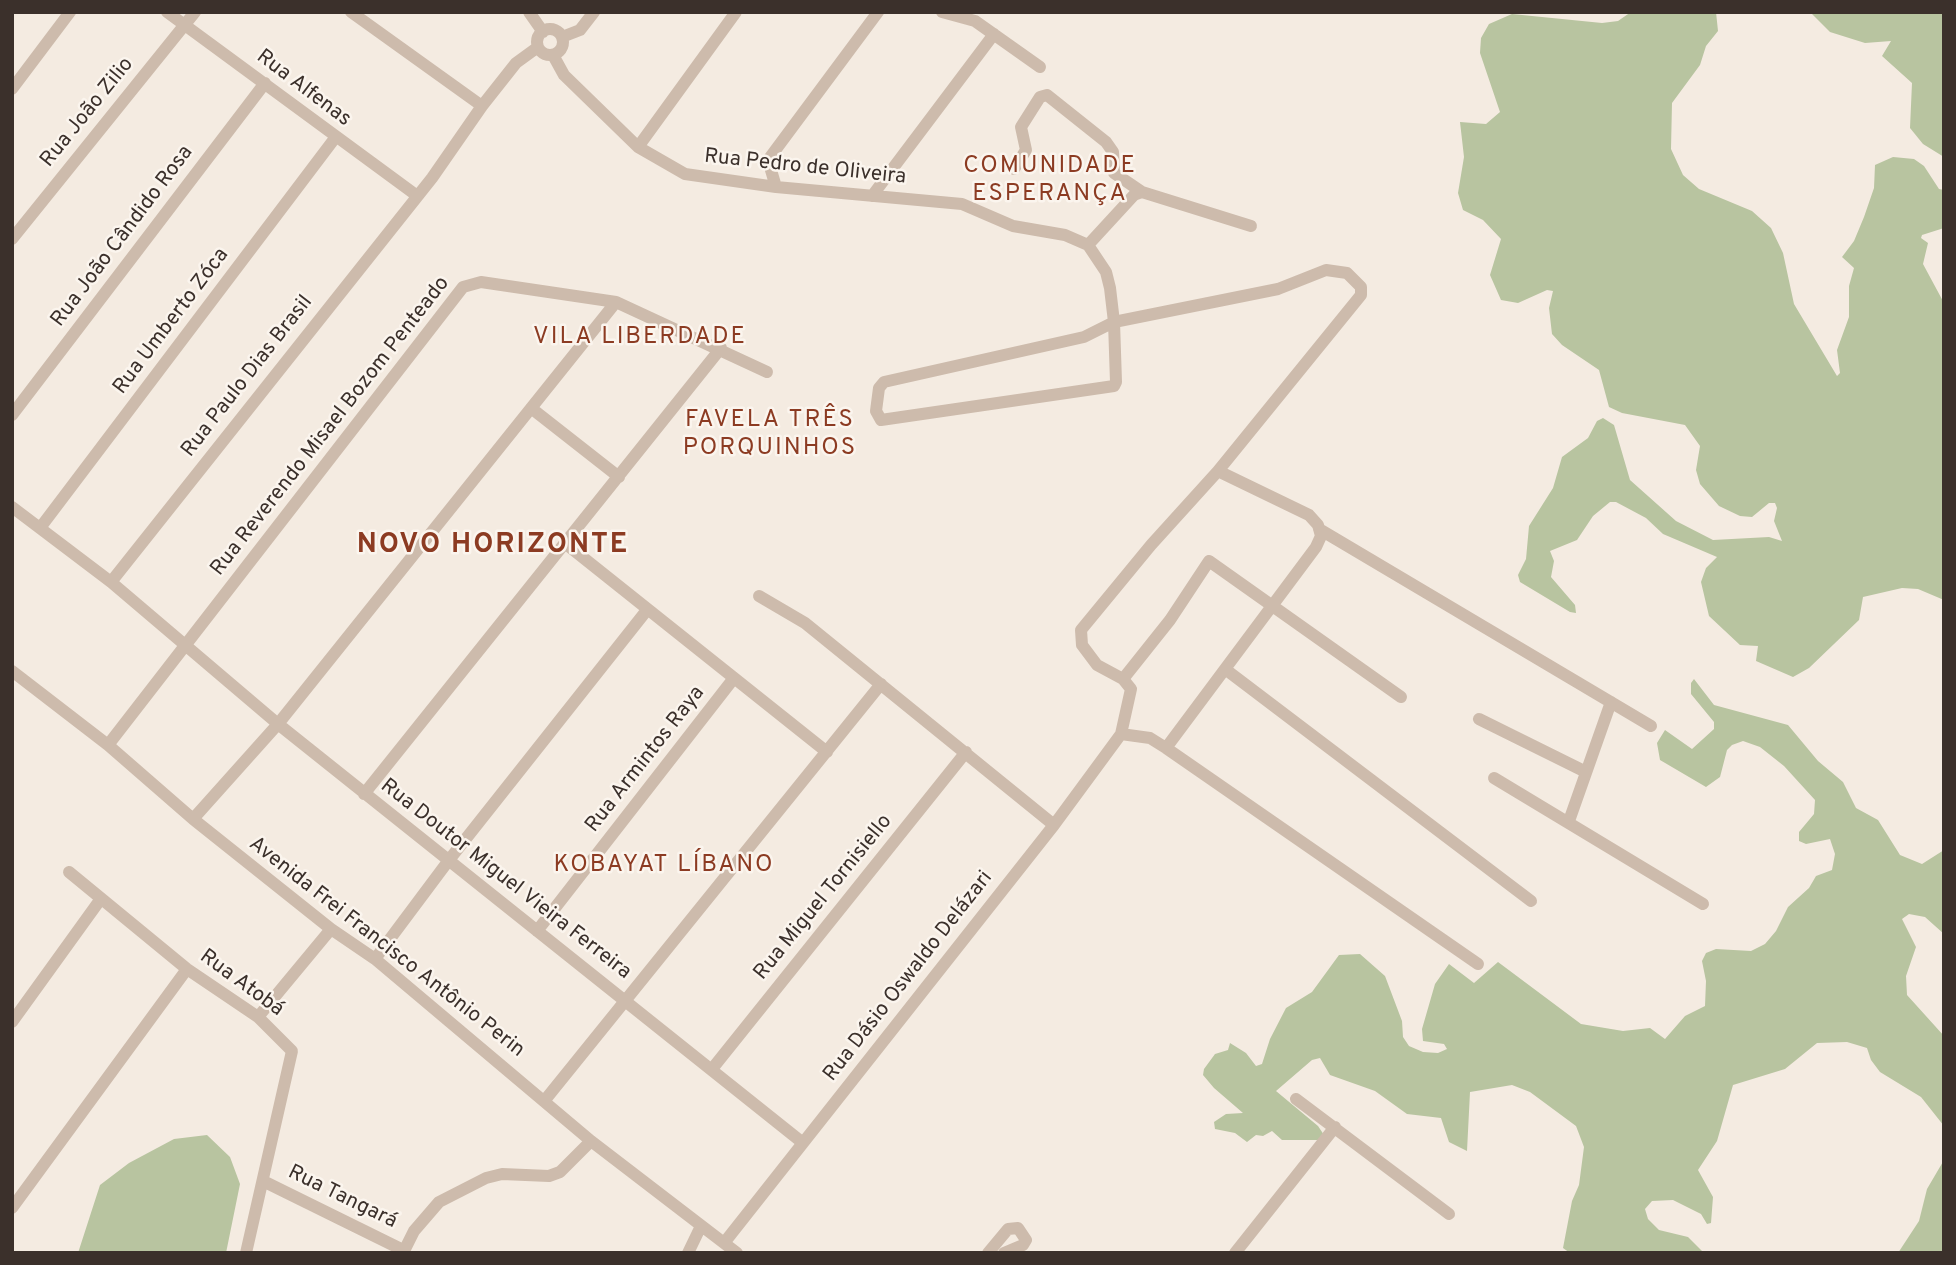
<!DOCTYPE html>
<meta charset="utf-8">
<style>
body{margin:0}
#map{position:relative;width:1956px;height:1265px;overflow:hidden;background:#f4ebe1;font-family:Overpass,sans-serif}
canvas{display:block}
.frame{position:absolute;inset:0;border:14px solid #3b302b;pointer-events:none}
</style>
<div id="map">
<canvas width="1956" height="1265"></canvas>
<div class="frame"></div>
</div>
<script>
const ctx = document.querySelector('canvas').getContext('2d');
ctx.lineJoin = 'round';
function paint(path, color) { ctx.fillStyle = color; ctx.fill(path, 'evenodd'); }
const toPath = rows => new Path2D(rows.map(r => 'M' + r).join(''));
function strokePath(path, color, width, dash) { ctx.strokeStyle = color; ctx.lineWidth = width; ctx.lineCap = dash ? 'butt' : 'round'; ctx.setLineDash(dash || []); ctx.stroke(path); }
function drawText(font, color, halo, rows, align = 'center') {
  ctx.font = font + ' Overpass,sans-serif'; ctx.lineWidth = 5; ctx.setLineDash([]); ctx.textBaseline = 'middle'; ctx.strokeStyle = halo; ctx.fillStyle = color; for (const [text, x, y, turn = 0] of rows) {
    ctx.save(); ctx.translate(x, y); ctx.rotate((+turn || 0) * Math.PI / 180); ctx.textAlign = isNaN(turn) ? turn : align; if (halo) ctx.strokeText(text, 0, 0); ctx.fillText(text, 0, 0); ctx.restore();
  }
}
paint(toPath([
 [1631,12,1716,12,1718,31,1706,46,1700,65,1672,103,1671,149,1683,175,1699,189,1752,211,1771,228,1783,253,1794,304,1837,376,1840,373,1837,350,1849,317,1849,286,1854,268,1842,257,1854,241,1864,217,1874,188,1875,165,1893,157,1914,159,1924,166,1939,189,1944,190,1944,228,1922,235,1921,238,1928,243,1923,264,1944,303,1944,600,1918,589,1902,588,1863,597,1859,620,1809,668,1793,677,1756,661,1758,646,1740,645,1709,616,1701,582,1706,568,1717,557,1663,534,1646,518,1616,502,1610,502,1593,516,1577,540,1550,551,1554,561,1551,577,1575,605,1576,613,1570,612,1520,582,1518,575,1526,559,1529,526,1553,488,1562,457,1588,438,1597,421,1603,418,1614,425,1630,480,1676,521,1713,540,1769,537,1782,541,1774,521,1777,508,1775,503,1769,503,1752,517,1740,516,1719,506,1700,484,1696,470,1700,446,1685,425,1622,413,1609,407,1599,370,1562,345,1552,334,1549,308,1553,291,1547,290,1518,303,1501,300,1490,275,1501,239,1483,220,1463,210,1458,193,1464,157,1460,122,1486,124,1500,112,1480,53,1481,38,1489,24,1512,14,1602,23,1618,21],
 [1810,12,1944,12,1944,157,1923,144,1910,128,1912,83,1882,56,1891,41,1865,43,1830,32],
 [1694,679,1714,705,1788,725,1818,761,1843,782,1856,808,1878,820,1900,855,1922,864,1944,850,1944,934,1925,917,1909,914,1902,919,1916,947,1906,976,1907,995,1944,1036,1944,1126,1921,1097,1880,1072,1871,1060,1867,1048,1847,1042,1817,1043,1785,1069,1733,1085,1717,1141,1698,1170,1713,1197,1711,1223,1707,1224,1701,1214,1673,1200,1652,1201,1645,1209,1648,1219,1659,1230,1688,1237,1704,1253,1570,1253,1563,1248,1572,1201,1579,1185,1584,1147,1576,1126,1530,1092,1512,1085,1470,1092,1467,1151,1449,1142,1441,1118,1407,1114,1375,1091,1330,1075,1320,1058,1312,1060,1276,1091,1318,1126,1324,1135,1318,1140,1282,1140,1272,1131,1263,1136,1256,1135,1247,1142,1235,1133,1215,1129,1214,1122,1226,1114,1243,1113,1214,1088,1203,1075,1204,1069,1215,1054,1228,1050,1230,1043,1246,1053,1256,1066,1262,1064,1270,1039,1286,1008,1312,992,1339,955,1360,954,1385,976,1402,1021,1403,1037,1409,1046,1423,1052,1438,1053,1447,1049,1444,1044,1423,1041,1422,1029,1435,984,1449,964,1474,983,1498,962,1581,1024,1623,1031,1650,1028,1665,1039,1685,1016,1705,1006,1706,981,1702,961,1706,953,1716,949,1751,951,1765,944,1776,931,1788,907,1809,888,1816,876,1832,870,1835,854,1830,839,1806,844,1799,841,1799,832,1814,814,1815,800,1784,766,1760,747,1743,741,1732,745,1727,750,1720,777,1706,787,1660,760,1657,743,1665,730,1692,749,1714,729,1714,722,1691,694,1691,683],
 [207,1135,230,1157,240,1184,226,1253,78,1253,100,1185,129,1163,174,1139],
 [1944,1160,1944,1253,1898,1253,1919,1221,1927,1189]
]), '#b8c4a0');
strokePath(toPath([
 [167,12,416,195],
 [351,12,482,106],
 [529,12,543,32],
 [942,12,975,21,1040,67],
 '537 42a13 13 0 1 1 26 0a13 13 0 1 1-26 0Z',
 [562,37,580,30,594,12],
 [553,55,564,75,638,147,685,174,776,187,962,204,1013,226,1065,235,1088,245,1106,272,1110,288,1114,322,1116,382,1114,386,881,420,876,411,879,388,884,382,1084,337,1114,322,1278,289,1326,270,1347,273,1361,287,1361,295,1218,471,1151,545,1081,630,1082,645,1097,665,1123,679,1131,689,1121,734,1054,825,724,1243],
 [12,89,70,12],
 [638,147,736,12],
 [1014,169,1026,150,1021,127,1040,97,1047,95,1106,142,1113,152,1114,173,1142,192],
 [776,187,768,160,878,12],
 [872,196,994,34],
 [12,239,195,12],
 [1088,245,1134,195,1142,192,1251,226],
 [531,408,619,477],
 [12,415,265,83],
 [12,507,111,582,278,724,803,1143],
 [40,528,335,138],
 [1319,529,1651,726],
 [566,544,827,752],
 [111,582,432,178,482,106,516,63,538,47],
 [759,596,805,623,1054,825],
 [1225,669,1531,901],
 [12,671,108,745,193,819,331,929,375,959,591,1141,737,1253],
 [1123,679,1170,620,1209,561,1401,697],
 [1479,719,1586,772],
 [1121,734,1150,738,1166,748,1478,964],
 [108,745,463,287,481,282,616,302,767,372],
 [1166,748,1316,547,1321,536,1318,525,1309,515,1218,471],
 [1494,778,1703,904],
 [364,794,721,348],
 [193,819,278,724,616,302],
 [1569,821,1611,702],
 [69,872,187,969,258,1017,292,1051,246,1253],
 [537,931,734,678],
 [375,959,449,860,647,610],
 [258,1017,331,929],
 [12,1022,100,900],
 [712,1069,966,752],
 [1296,1099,1449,1214],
 [545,1100,881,684],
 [263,1181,403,1250],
 [12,1208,187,969],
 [403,1253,414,1231,439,1202,486,1178,502,1174,549,1176,560,1172,591,1141],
 [688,1253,701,1226],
 [988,1253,1008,1229,1018,1228,1026,1240,1023,1245,1004,1253],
 [1235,1253,1335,1127]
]), '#cdbbac', 12);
drawText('21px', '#3b302b', '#fbf5ee', [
 ["Rua Alfenas",303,89,37],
 ["Rua João Zilio",88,113,-51],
 ["Rua Pedro de Oliveira",805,168,6],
 ["Rua João Cândido Rosa",123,237,-53],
 ["Rua Umberto Zóca",172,322,-53],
 ["Rua Paulo Dias Brasil",248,377,-52],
 ["Rua Reverendo Misael Bozom Penteado",331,427,-52],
 ["Rua Armintos Raya",646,760,-52],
 ["Rua Doutor Miguel Vieira Ferreira",505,880,38],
 ["Rua Miguel Tornisiello",824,898,-51],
 ["Avenida Frei Francisco Antônio Perin",386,948,38],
 ["Rua Dásio Oswaldo Delázari",909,977,-52],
 ["Rua Atobá",241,984,36],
 ["Rua Tangará",342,1198,26]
]);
ctx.letterSpacing = '2px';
drawText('24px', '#8c3b22', '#fbf5ee', [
 ["COMUNIDADE",1050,167],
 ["ESPERANÇA",1050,195],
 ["VILA LIBERDADE",640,338],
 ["FAVELA TRÊS",770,421],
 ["PORQUINHOS",770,449],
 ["KOBAYAT LÍBANO",664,866]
]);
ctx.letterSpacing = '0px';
ctx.letterSpacing = '2px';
drawText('bold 28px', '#8c3b22', '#fbf5ee', [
 ["NOVO HORIZONTE",493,546]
]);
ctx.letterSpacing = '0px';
</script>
